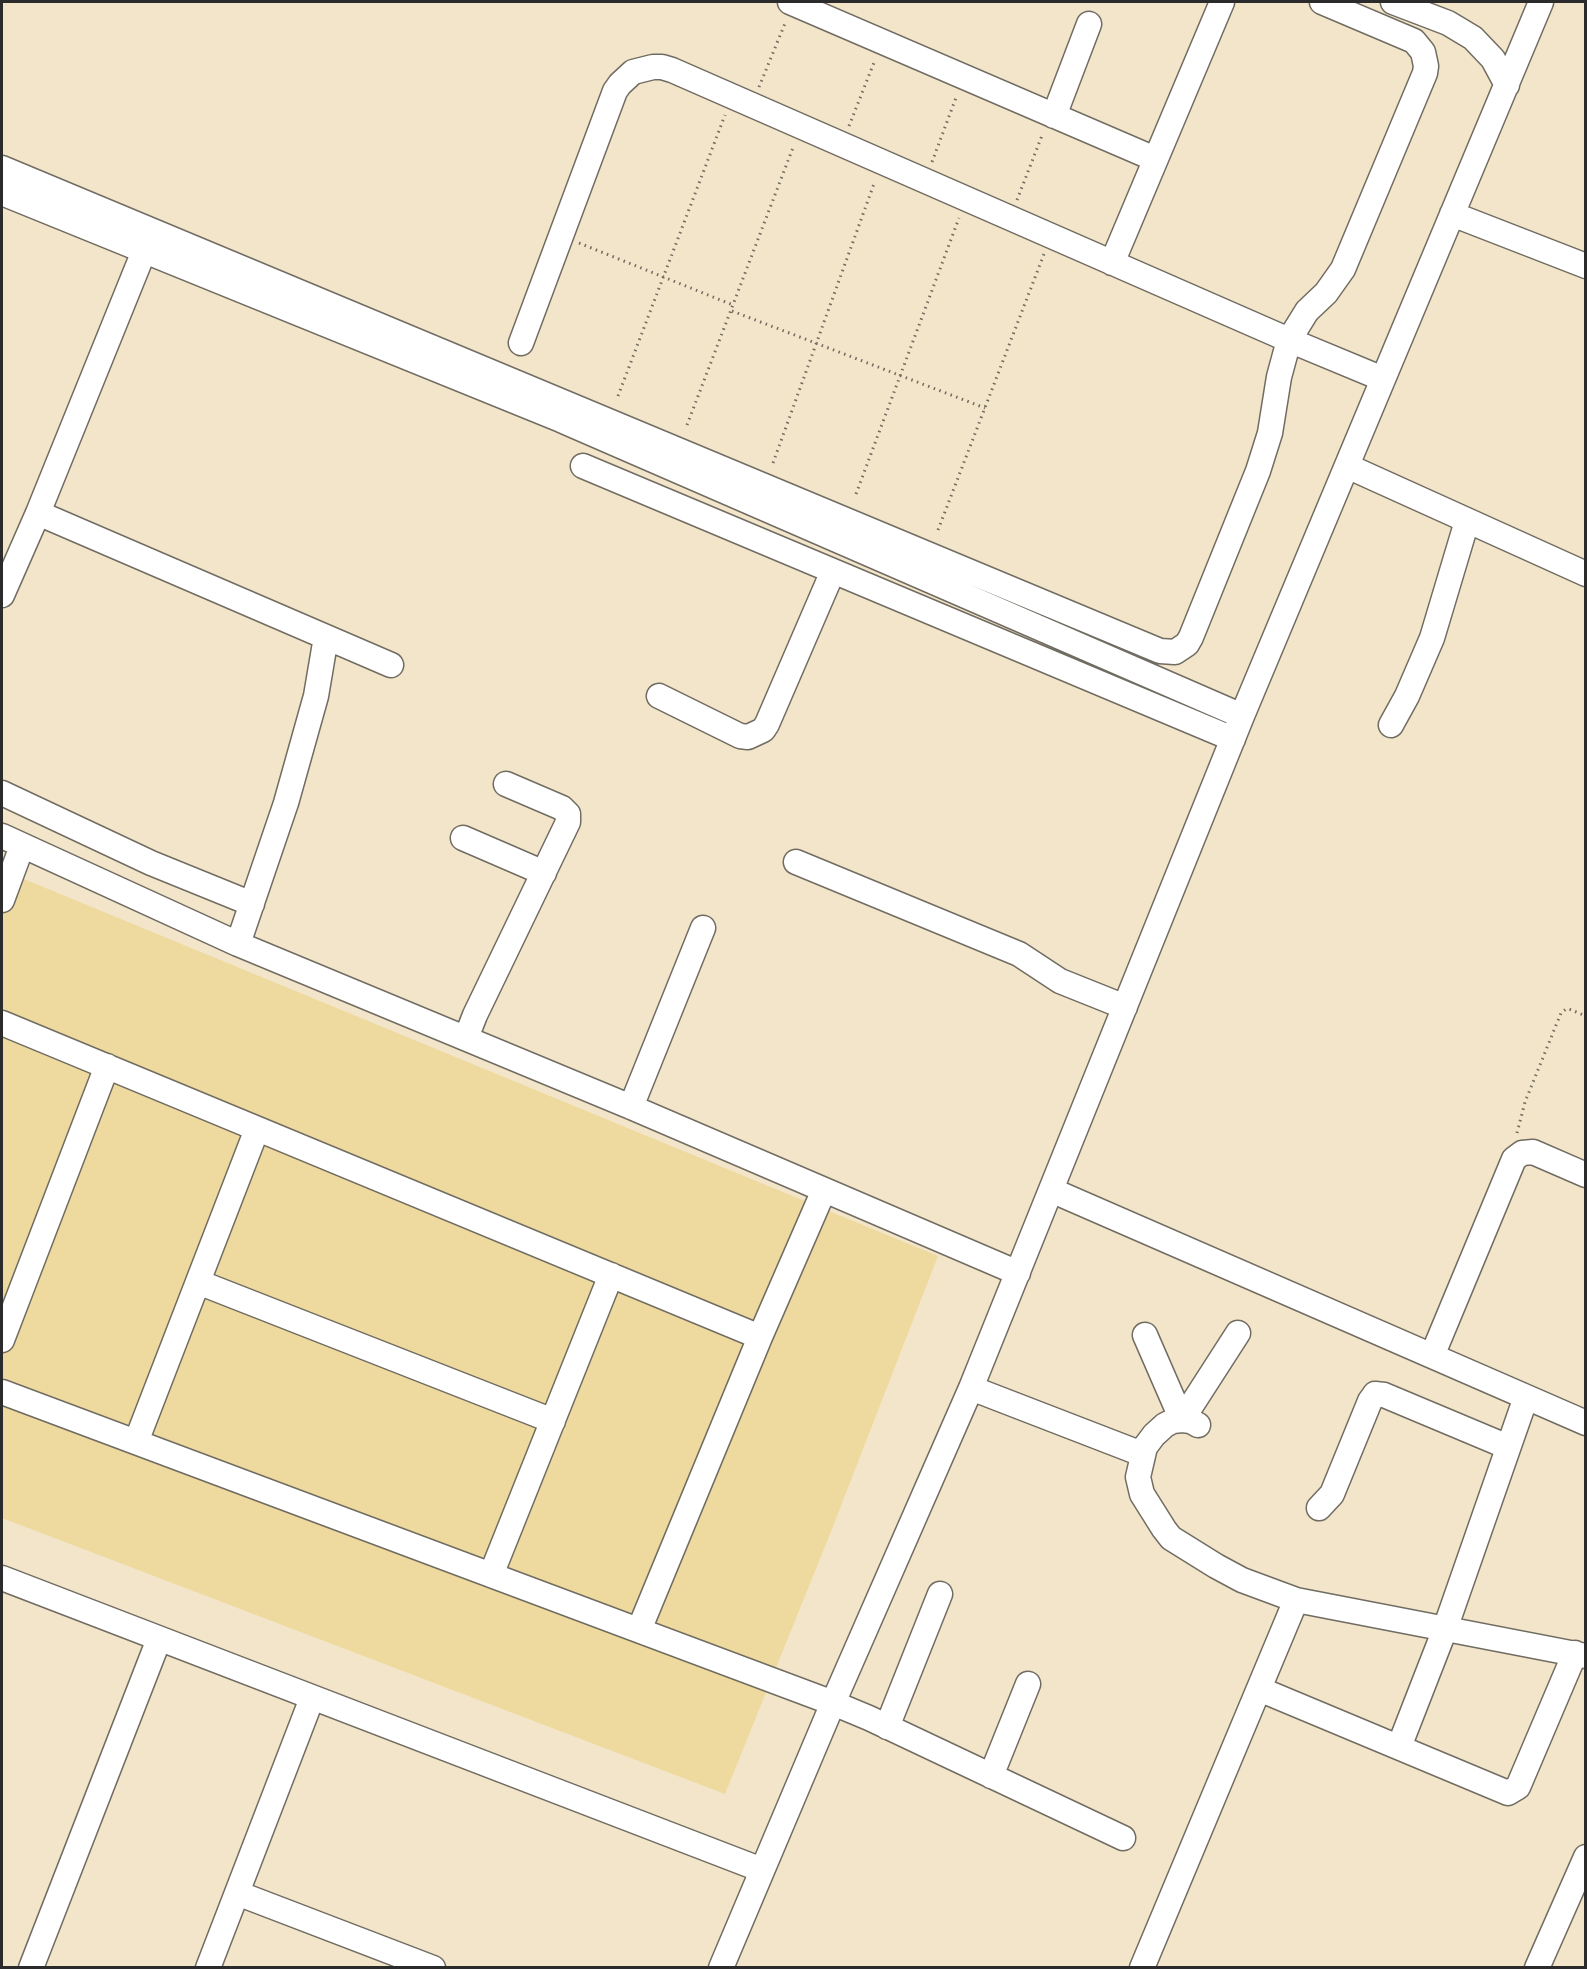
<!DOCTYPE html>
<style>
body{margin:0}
#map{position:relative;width:1587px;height:1969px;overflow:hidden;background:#f3e5c9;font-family:"Libre Bodoni",serif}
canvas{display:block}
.frame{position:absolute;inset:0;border:3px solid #2b2b2b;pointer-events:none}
</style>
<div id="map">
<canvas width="1587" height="1969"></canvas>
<div class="frame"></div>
</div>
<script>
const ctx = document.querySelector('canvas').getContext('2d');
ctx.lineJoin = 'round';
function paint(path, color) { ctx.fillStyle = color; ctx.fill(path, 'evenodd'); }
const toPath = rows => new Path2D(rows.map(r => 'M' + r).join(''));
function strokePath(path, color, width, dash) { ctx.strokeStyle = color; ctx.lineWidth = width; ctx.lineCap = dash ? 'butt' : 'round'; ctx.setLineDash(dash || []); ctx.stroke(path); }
paint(toPath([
 [2,870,938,1256,830,1534,725,1794,2,1518]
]), '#eeda9e');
const minor = toPath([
 [790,2,1155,159],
 [1393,2,1448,23,1473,38,1493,59,1507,85],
 [1054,116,1089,24],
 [2,168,1160,651,1175,652,1187,644,1191,637,1258,471,1270,433,1279,377,1289,340,1307,311,1326,293,1343,269,1425,73,1426,66,1423,52,1414,41,1322,2],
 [2,193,561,420,1242,716],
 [1452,214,1586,266],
 [1112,263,1222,2],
 [521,343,615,91,620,84,633,72,653,67,662,67,672,70,1289,340,1383,379],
 [583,466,1233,739],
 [1347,466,1586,574],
 [38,513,391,665],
 [2,595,38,513,144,251],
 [659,696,740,736,748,737,763,730,767,724,833,571],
 [1391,725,1407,696,1432,638,1467,521],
 [2,793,151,863,252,904],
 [2,836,238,944,631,1107,1018,1273],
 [463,838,544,873],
 [796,862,1019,954,1060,981,1125,1007],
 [2,900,22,846],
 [238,944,286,803,316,696,326,637],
 [2,1023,760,1337],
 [466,1038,475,1015,568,822,568,814,562,808,506,784],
 [631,1107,703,928],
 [1051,1190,1586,1423],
 [198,1282,553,1421],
 [1145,1335,1182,1420],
 [2,1340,107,1066],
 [1432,1356,1514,1159,1522,1153,1533,1152,1586,1175],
 [971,1388,1142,1454],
 [2,1392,833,1703,869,1718,1123,1838],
 [1182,1420,1238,1333],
 [1198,1425,1191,1421,1182,1420,1173,1421,1165,1425,1154,1435,1145,1447,1138,1477,1142,1494,1164,1529,1171,1538,1216,1566,1242,1580,1296,1600,1586,1656],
 [136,1442,257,1129],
 [1319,1508,1332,1494,1370,1401,1375,1394,1384,1395,1508,1447],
 [491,1575,611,1275],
 [2,1578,762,1870],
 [639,1630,760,1337,824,1190],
 [1259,1689,1508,1793,1518,1787,1575,1653],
 [887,1727,940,1594],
 [1399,1747,1445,1629,1526,1397],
 [991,1776,1028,1684],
 [237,1893,433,1968],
 [31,1968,159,1639],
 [208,1968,312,1698],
 [721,1968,833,1703,971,1388,1242,716,1541,2],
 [1142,1968,1296,1600],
 [1537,1968,1586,1857]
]);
strokePath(minor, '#716c62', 27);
strokePath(toPath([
 [759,87,786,21],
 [849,126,875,60],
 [932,162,957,95],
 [1017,200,1043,133],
 [579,243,733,305],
 [732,311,985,408],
 [618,396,725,115],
 [687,425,794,145],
 [773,463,875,181],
 [856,494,959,218],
 [938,530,1044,254],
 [1517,1133,1525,1102,1561,1013,1566,1009,1569,1009,1586,1016]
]), '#716c62', 3, [1.5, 4.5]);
strokePath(minor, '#fff', 24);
</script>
